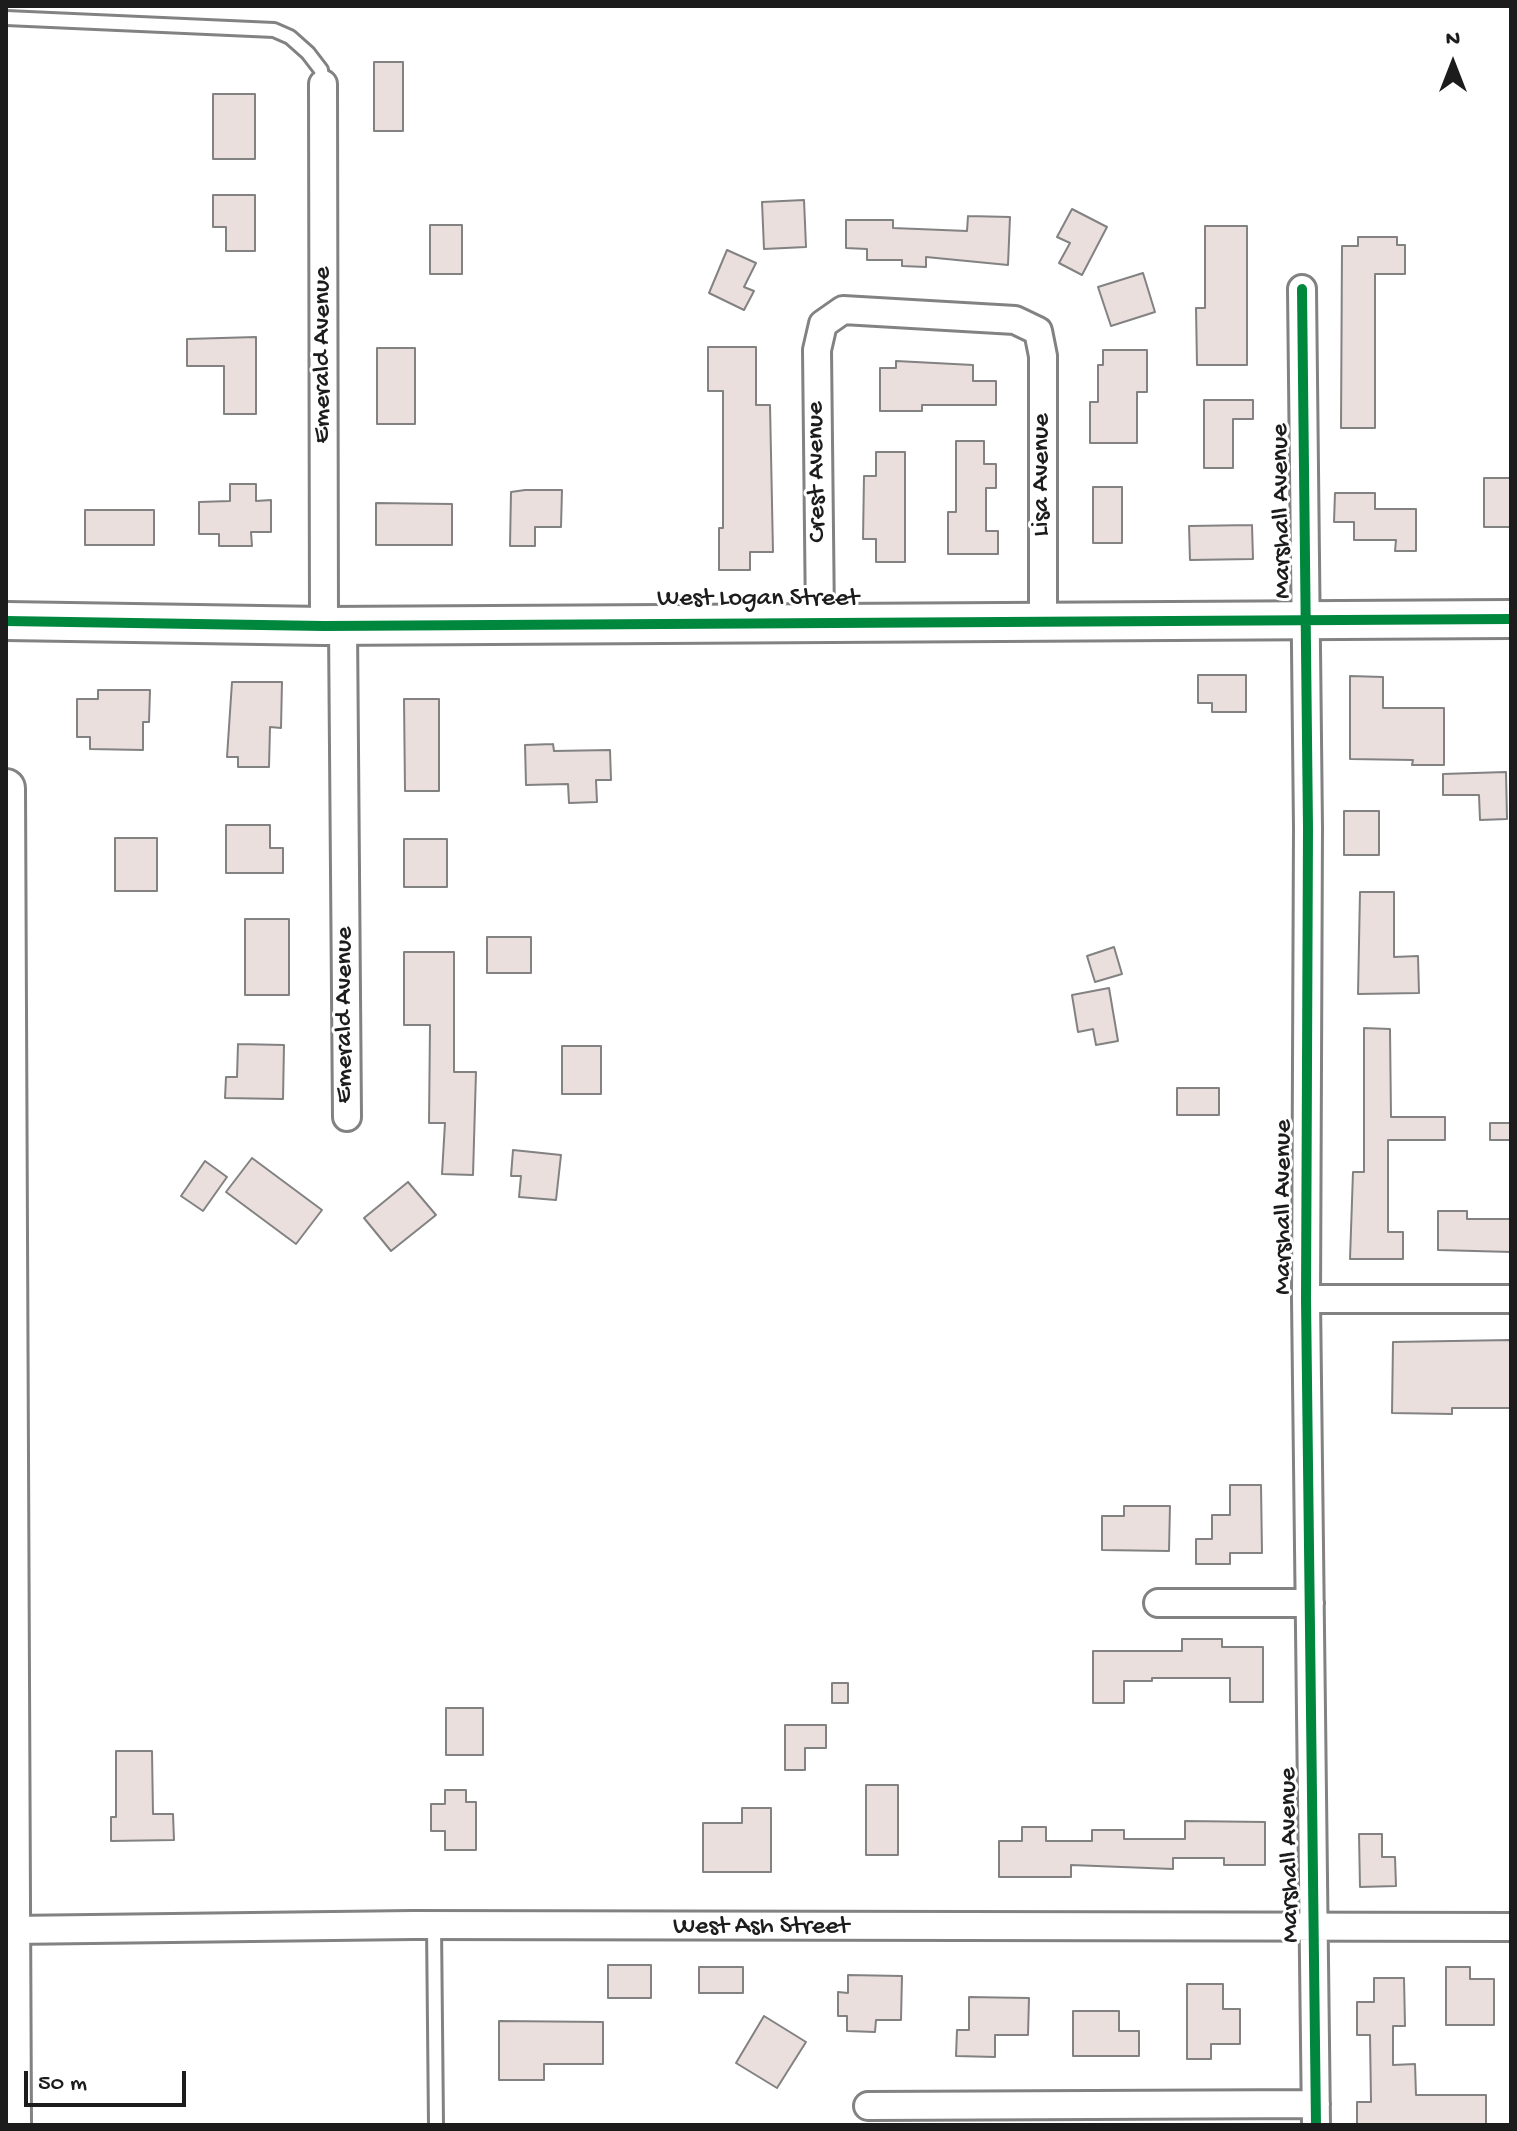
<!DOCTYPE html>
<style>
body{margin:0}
#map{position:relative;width:1517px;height:2131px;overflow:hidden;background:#fff;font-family:"Gochi Hand",sans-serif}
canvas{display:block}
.frame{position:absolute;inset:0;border:8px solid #1c1c1c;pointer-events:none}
.north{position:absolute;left:1413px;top:24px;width:80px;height:80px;-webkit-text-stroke:6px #fff;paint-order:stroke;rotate:0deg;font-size:22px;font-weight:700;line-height:32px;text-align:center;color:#1c1c1c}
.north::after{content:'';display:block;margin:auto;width:28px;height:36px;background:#1c1c1c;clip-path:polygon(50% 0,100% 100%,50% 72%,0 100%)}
.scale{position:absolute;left:24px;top:2071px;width:162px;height:36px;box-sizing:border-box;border:4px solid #1c1c1c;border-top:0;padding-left:10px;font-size:24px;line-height:28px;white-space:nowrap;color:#1c1c1c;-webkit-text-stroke:6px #fff;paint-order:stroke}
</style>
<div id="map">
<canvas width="1517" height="2131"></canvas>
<div class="frame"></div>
<div class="north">N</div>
<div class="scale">50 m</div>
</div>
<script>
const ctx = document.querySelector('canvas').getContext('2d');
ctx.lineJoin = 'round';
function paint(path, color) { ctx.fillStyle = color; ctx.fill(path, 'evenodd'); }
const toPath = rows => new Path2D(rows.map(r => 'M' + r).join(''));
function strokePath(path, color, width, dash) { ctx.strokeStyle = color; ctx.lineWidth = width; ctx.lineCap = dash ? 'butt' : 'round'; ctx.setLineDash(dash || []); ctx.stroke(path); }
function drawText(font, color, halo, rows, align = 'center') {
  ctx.font = font + ' "Gochi Hand",sans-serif'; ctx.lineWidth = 6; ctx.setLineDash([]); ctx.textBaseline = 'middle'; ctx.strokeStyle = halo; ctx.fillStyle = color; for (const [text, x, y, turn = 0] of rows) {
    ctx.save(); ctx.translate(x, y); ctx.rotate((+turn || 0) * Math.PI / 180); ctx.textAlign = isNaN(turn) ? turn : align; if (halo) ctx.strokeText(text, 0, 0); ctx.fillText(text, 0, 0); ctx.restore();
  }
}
const building = toPath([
 [374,62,403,62,403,131,374,131,374,62],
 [213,94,255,94,255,159,213,159,213,94],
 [213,195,255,195,255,251,226,251,226,227,213,227,213,195],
 [804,200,806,247,764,249,762,202,804,200],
 [1072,209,1107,227,1082,275,1059,263,1070,243,1057,237,1072,209],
 [968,216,1010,217,1008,265,926,257,926,267,902,266,902,260,867,260,867,249,846,248,846,220,893,220,893,228,967,231,968,216],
 [430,225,462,225,462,274,430,274,430,225],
 [1205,226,1247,226,1247,365,1197,365,1196,308,1205,308,1205,226],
 [1358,237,1397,237,1397,245,1405,245,1405,274,1375,274,1375,428,1341,428,1342,246,1358,246,1358,237],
 [727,250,756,263,744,287,754,291,744,310,709,293,727,250],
 [1143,273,1155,312,1111,326,1098,287,1143,273],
 [256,337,256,414,224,414,224,366,187,366,187,339,256,337],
 [708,347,756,347,756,405,770,405,773,552,750,552,750,570,719,570,719,528,723,528,723,391,708,391,708,347],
 [377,348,415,348,415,424,377,424,377,348],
 [1103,350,1147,350,1147,392,1137,392,1137,443,1090,443,1090,402,1098,402,1098,365,1103,365,1103,350],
 [896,361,973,365,973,381,996,381,996,405,922,405,922,411,880,411,880,368,896,368,896,361],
 [1204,400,1253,400,1253,419,1233,419,1233,468,1204,468,1204,400],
 [956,441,984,441,984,464,996,464,996,488,986,488,986,531,998,531,998,554,948,554,948,512,956,512,956,441],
 [876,452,905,452,905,562,876,562,876,539,863,539,864,476,876,476,876,452],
 [1484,478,1511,478,1511,527,1484,527,1484,478],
 [230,484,256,484,256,501,271,500,271,532,251,532,252,546,219,546,219,534,199,534,199,502,230,501,230,484],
 [1093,487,1122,487,1122,543,1093,543,1093,487],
 [525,490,562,490,561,527,535,527,535,546,510,546,511,492,525,490],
 [1335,493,1375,493,1375,509,1416,509,1416,551,1395,551,1396,540,1354,540,1354,522,1334,522,1335,493],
 [376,503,452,504,452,545,376,545,376,503],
 [85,510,154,510,154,545,85,545,85,510],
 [1252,525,1253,559,1190,560,1189,526,1252,525],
 [1198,675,1246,675,1246,712,1212,712,1212,703,1198,703,1198,675],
 [1350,676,1383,677,1383,708,1444,708,1444,765,1412,765,1413,760,1350,759,1350,676],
 [232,682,282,682,281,728,270,727,269,767,238,767,238,757,227,757,232,682],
 [98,690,150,690,149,722,143,722,143,750,90,749,90,737,77,737,77,699,98,699,98,690],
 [404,699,439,699,439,791,405,791,404,699],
 [553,744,554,751,610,750,611,780,596,780,597,802,569,803,568,784,526,785,525,745,553,744],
 [1506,772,1507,819,1480,820,1479,795,1443,795,1443,774,1506,772],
 [1344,811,1379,811,1379,855,1344,855,1344,811],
 [226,825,270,825,270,848,283,848,283,873,226,873,226,825],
 [115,838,157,838,157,891,115,891,115,838],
 [404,839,447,839,447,887,404,887,404,839],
 [1360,892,1394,892,1394,957,1418,956,1419,993,1358,994,1360,892],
 [245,919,289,919,289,995,245,995,245,919],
 [487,937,531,937,531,973,487,973,487,937],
 [1114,947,1122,974,1095,982,1087,956,1114,947],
 [404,952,454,952,454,1072,476,1072,473,1175,442,1174,445,1123,429,1123,430,1025,404,1025,404,952],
 [1109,988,1118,1041,1096,1045,1093,1029,1078,1032,1072,995,1109,988],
 [1364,1028,1390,1029,1391,1117,1445,1117,1445,1140,1388,1140,1388,1232,1403,1232,1403,1259,1350,1259,1353,1172,1364,1172,1364,1028],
 [238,1044,284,1045,283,1099,225,1098,226,1077,237,1077,238,1044],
 [562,1046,601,1046,601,1094,562,1094,562,1046],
 [1177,1088,1219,1088,1219,1115,1177,1115,1177,1088],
 [1490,1123,1511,1123,1511,1140,1490,1140,1490,1123],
 [513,1150,561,1155,556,1200,519,1197,521,1176,511,1176,513,1150],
 [252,1158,322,1210,296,1244,226,1192,252,1158],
 [205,1161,227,1177,203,1211,181,1196,205,1161],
 [408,1182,436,1215,391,1251,364,1218,408,1182],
 [1438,1211,1467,1211,1467,1219,1511,1219,1511,1252,1438,1250,1438,1211],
 [1511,1340,1511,1408,1452,1408,1452,1414,1392,1413,1393,1342,1511,1340],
 [1230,1485,1261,1485,1262,1553,1230,1553,1230,1564,1196,1564,1196,1539,1212,1539,1212,1515,1230,1515,1230,1485],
 [1124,1506,1170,1506,1169,1551,1102,1550,1102,1516,1124,1516,1124,1506],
 [1182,1639,1222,1639,1222,1647,1263,1647,1263,1702,1230,1702,1230,1678,1152,1678,1152,1681,1124,1681,1124,1703,1093,1703,1093,1651,1182,1651,1182,1639],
 [832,1683,848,1683,848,1703,832,1703,832,1683],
 [446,1708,483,1708,483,1755,446,1755,446,1708],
 [785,1725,826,1725,826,1748,805,1748,805,1770,785,1770,785,1725],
 [116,1751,152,1751,153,1814,173,1814,174,1840,111,1841,111,1817,116,1817,116,1751],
 [866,1785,898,1785,898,1855,866,1855,866,1785],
 [445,1790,466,1790,466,1802,476,1802,476,1850,445,1850,445,1831,431,1831,431,1804,445,1804,445,1790],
 [742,1808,771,1808,771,1872,703,1872,703,1823,742,1823,742,1808],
 [1185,1821,1265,1822,1265,1865,1224,1865,1224,1858,1173,1858,1173,1869,1071,1865,1071,1877,999,1877,999,1841,1022,1841,1022,1827,1046,1827,1046,1841,1092,1841,1092,1830,1124,1830,1124,1839,1185,1839,1185,1821],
 [1359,1834,1382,1834,1382,1857,1395,1857,1396,1886,1360,1887,1359,1834],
 [608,1965,651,1965,651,1998,608,1998,608,1965],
 [699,1967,743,1967,743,1993,699,1993,699,1967],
 [1446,1967,1470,1967,1470,1979,1494,1979,1494,2025,1446,2025,1446,1967],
 [848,1975,902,1976,901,2020,876,2020,875,2032,847,2031,847,2016,838,2016,838,1992,848,1993,848,1975],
 [1374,1978,1404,1978,1405,2026,1393,2026,1393,2065,1415,2064,1416,2095,1486,2095,1486,2125,1357,2125,1357,2102,1371,2102,1370,2035,1357,2035,1357,2002,1374,2002,1374,1978],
 [1187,1984,1223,1984,1223,2009,1240,2009,1240,2044,1211,2044,1211,2059,1187,2059,1187,1984],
 [969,1997,1029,1998,1028,2035,995,2035,995,2057,956,2056,957,2030,969,2030,969,1997],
 [1073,2011,1119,2011,1119,2031,1139,2031,1139,2056,1073,2056,1073,2011],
 [764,2016,806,2042,777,2088,736,2063,764,2016],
 [499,2021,603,2022,603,2064,544,2064,544,2080,499,2080,499,2021]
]);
paint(building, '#eadfdc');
strokePath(building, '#828282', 2);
const lane = toPath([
 [6,18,274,30,290,37,308,53,321,70,323,84],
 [434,1925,436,2125]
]);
const street = toPath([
 [323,84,324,626],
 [1302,289,1308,828,1306,1299,1316,2125],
 [820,621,817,350,823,324,843,310,1015,320,1038,331,1043,356,1043,621],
 [343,626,347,1117],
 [1306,1299,1511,1299],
 [1158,1603,1310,1603],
 [11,1930,413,1925,1511,1927],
 [868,2106,1316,2104]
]);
const secondary = toPath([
 [6,621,324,626,1511,619],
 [6,788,12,2125]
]);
strokePath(lane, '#828282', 18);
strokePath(street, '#828282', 32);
strokePath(secondary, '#828282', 42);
strokePath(lane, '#fff', 12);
strokePath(street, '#fff', 26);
strokePath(secondary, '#fff', 36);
strokePath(toPath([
 [1302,289,1308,828,1306,1299,1316,2125],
 [6,621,324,626,1511,619]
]), '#00873e', 10);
drawText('26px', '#1c1c1c', '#fff', [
 ["Emerald Avenue",324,355,-90],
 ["Crest Avenue",818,472,-91],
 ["Lisa Avenue",1043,475,-90],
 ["Marshall Avenue",1283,511,-91],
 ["West Logan Street",758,600],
 ["Emerald Avenue",346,1015,-90],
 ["Marshall Avenue",1285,1207,-90],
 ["Marshall Avenue",1291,1855,-91],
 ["West Ash Street",761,1928]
]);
</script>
